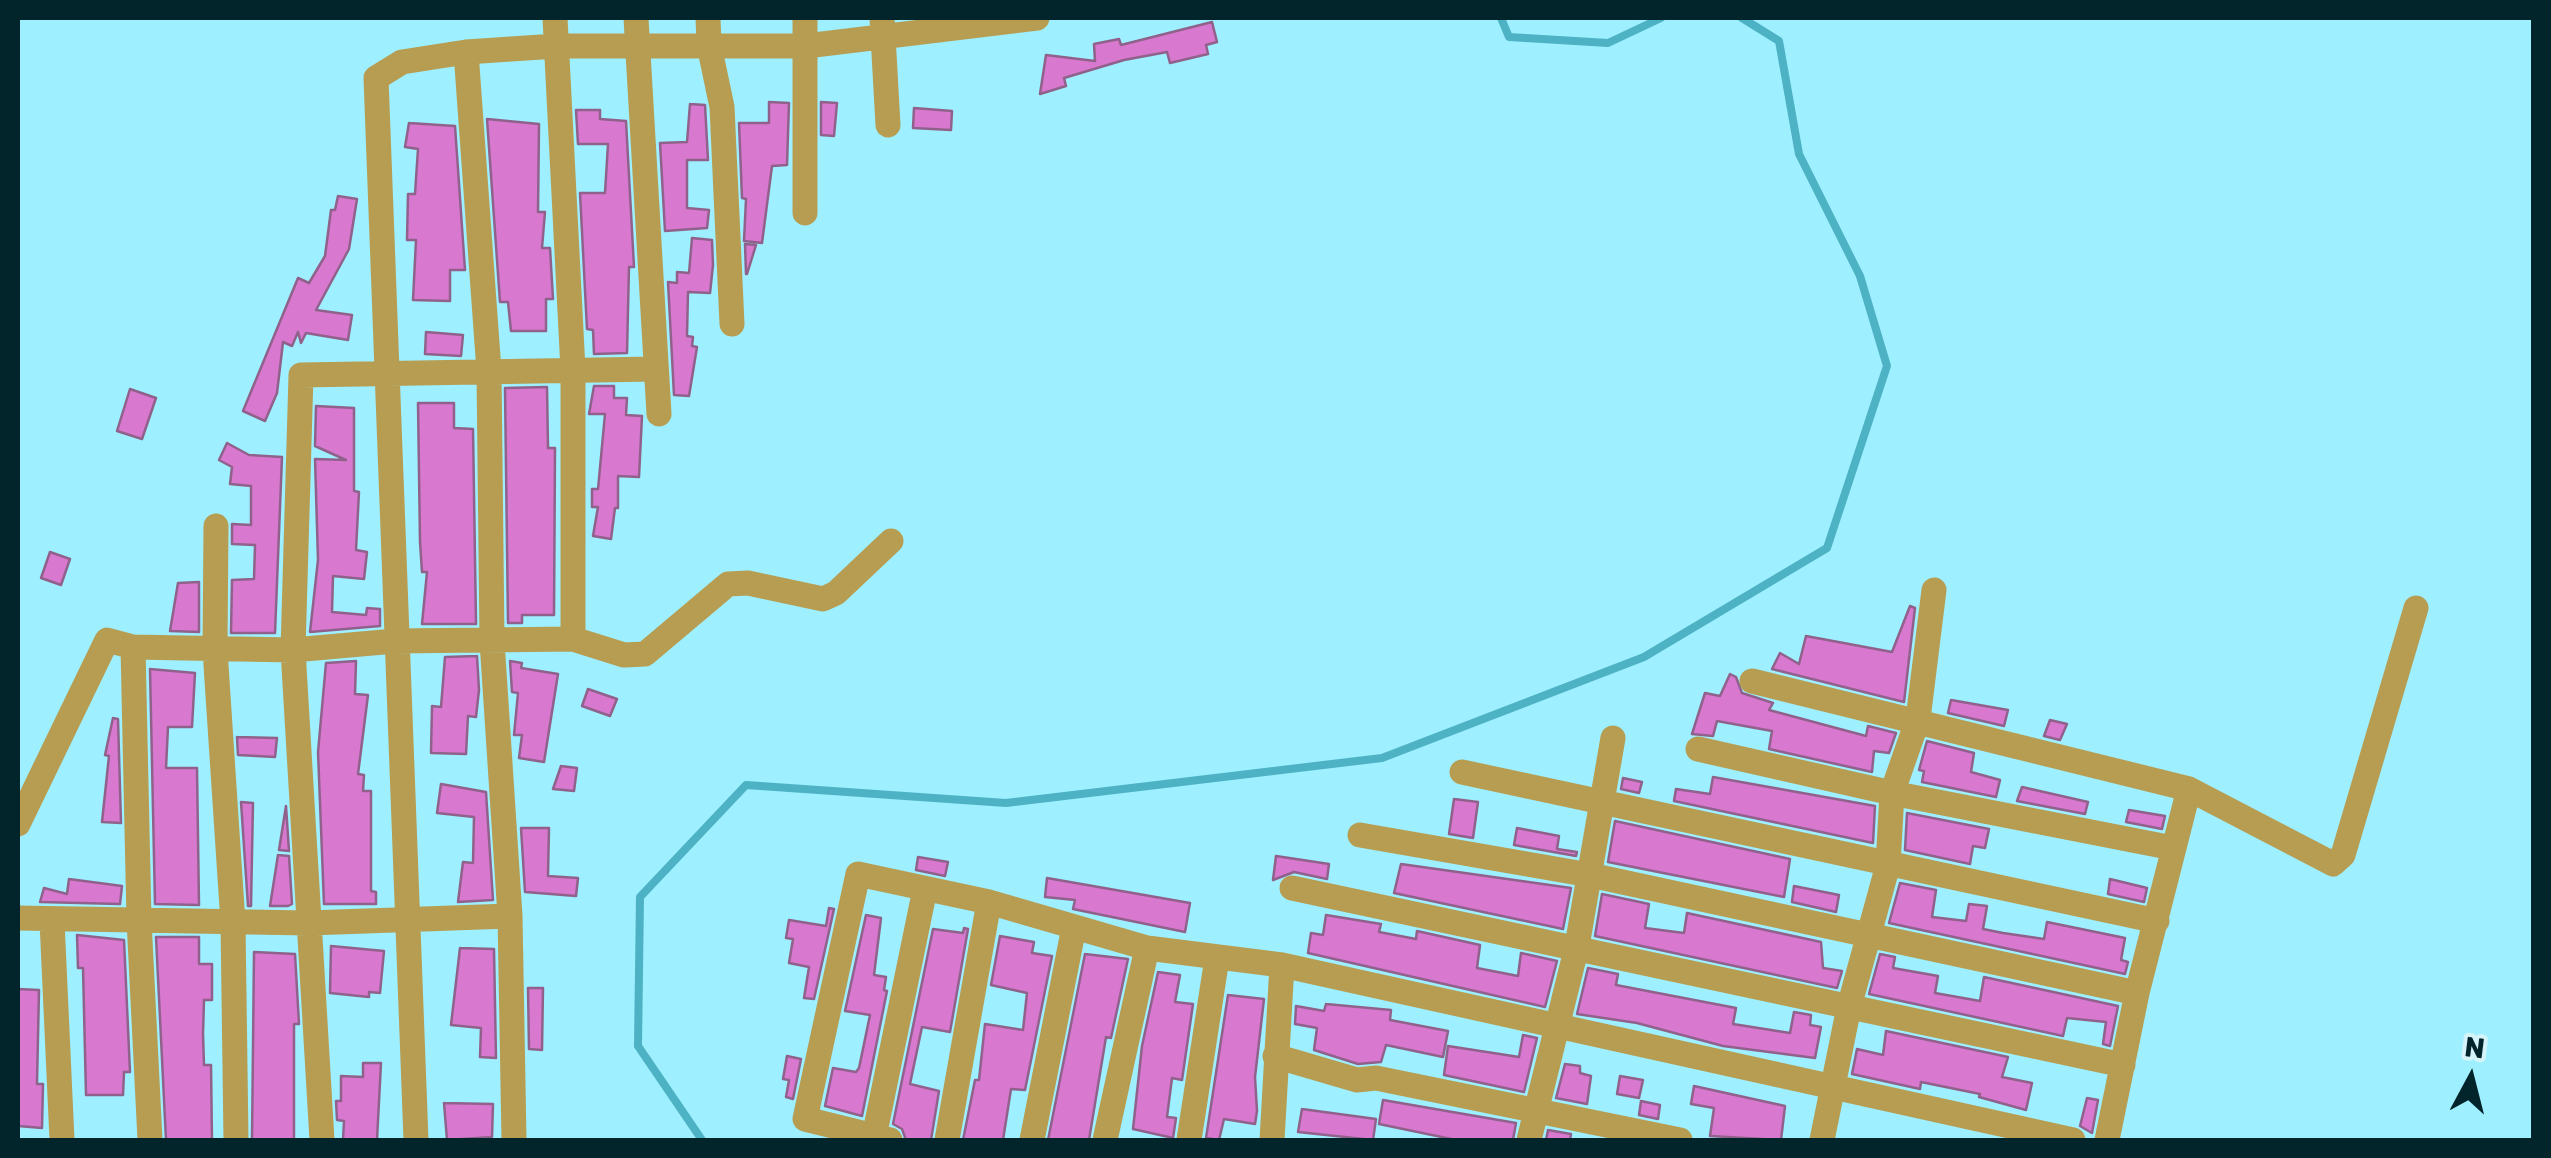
<!DOCTYPE html>
<style>
body{margin:0}
#map{position:relative;width:2551px;height:1158px;overflow:hidden;background:#9eefff;font-family:Rubik,sans-serif}
canvas{display:block}
.frame{position:absolute;inset:0;border:20px solid #01252a;pointer-events:none}
.north{position:absolute;left:2421px;top:1028px;width:100px;height:100px;-webkit-text-stroke:8px #d5f4fa;paint-order:stroke;rotate:7deg;font-size:28px;font-weight:700;line-height:40px;text-align:center;color:#01252a}
.north::after{content:'';display:block;margin:auto;width:35px;height:45px;background:#01252a;clip-path:polygon(50% 0,100% 100%,50% 72%,0 100%)}
</style>
<div id="map">
<canvas width="2551" height="1158"></canvas>
<div class="frame"></div>
<div class="north">N</div>
</div>
<script>
const ctx = document.querySelector('canvas').getContext('2d');
ctx.lineJoin = 'round';
const toPath = rows => new Path2D(rows.map(r => 'M' + r).join(''));
function strokePath(path, color, width, dash) { ctx.strokeStyle = color; ctx.lineWidth = width; ctx.lineCap = dash ? 'butt' : 'round'; ctx.setLineDash(dash || []); ctx.stroke(path); }
function paint(path, color) { ctx.fillStyle = color; ctx.fill(path, 'evenodd'); }
strokePath(toPath([
 [1501,18,1509,37,1608,43,1661,18],
 [702,1140,638,1046,640,897,746,785,1006,803,1382,758,1644,657,1827,548,1887,366,1860,276,1799,154,1779,41,1742,18]
]), '#4db2c3', 8);
const building = toPath([
 [1212,22,1217,42,1206,45,1208,54,1170,63,1167,52,1124,60,1064,78,1066,86,1040,94,1046,55,1095,61,1094,44,1119,39,1121,45,1212,22],
 [769,102,789,103,787,165,772,166,762,243,744,241,746,199,742,198,739,123,769,123,769,102],
 [821,102,837,103,834,136,821,135,821,102],
 [690,104,705,105,708,160,687,160,687,208,709,210,707,228,665,231,660,143,687,142,690,104],
 [914,108,952,111,951,130,913,128,914,108],
 [576,110,600,110,600,119,626,121,634,267,629,267,627,353,594,354,593,330,587,329,580,193,605,193,608,144,578,144,576,110],
 [487,119,539,124,538,212,545,212,542,248,550,248,553,299,546,299,546,331,511,331,508,302,500,302,487,119],
 [409,123,455,126,465,270,450,270,450,301,413,300,416,240,407,240,408,194,415,194,418,149,405,147,409,123],
 [338,196,357,199,349,249,316,310,352,315,348,340,306,333,301,343,298,332,292,346,283,342,277,393,265,421,243,411,298,278,309,283,325,256,331,210,335,210,338,196],
 [692,238,712,240,713,265,710,293,688,292,687,336,693,337,692,346,697,347,689,396,674,395,668,282,677,283,677,272,689,273,692,238],
 [745,244,756,245,747,274,746,274,745,244],
 [426,332,463,335,461,356,425,354,426,332],
 [594,386,614,386,614,398,627,398,626,415,642,416,639,477,618,476,618,508,615,508,611,539,593,536,598,507,592,507,592,489,598,489,605,414,589,414,594,386],
 [547,387,548,448,555,448,554,615,522,615,522,623,508,623,505,388,547,387],
 [130,389,156,398,142,439,117,431,130,389],
 [418,403,454,403,454,428,473,429,476,624,422,624,427,572,422,572,420,542,418,403],
 [316,406,354,408,354,491,359,492,356,550,367,552,364,579,333,576,332,612,366,615,367,608,380,609,380,626,310,632,318,560,315,459,346,460,315,446,316,406],
 [227,443,249,455,282,457,275,633,231,633,232,580,254,579,255,545,232,544,232,524,251,525,251,486,230,484,232,467,219,460,227,443],
 [50,552,70,559,61,585,41,578,50,552],
 [199,582,199,632,170,631,178,583,199,582],
 [1910,606,1915,608,1904,702,1772,669,1780,653,1799,664,1806,636,1892,652,1910,606],
 [477,656,479,690,476,717,468,716,466,754,431,753,432,706,441,707,445,657,477,656],
 [356,661,355,694,368,695,358,774,364,775,363,791,371,791,371,891,376,892,376,904,324,904,318,752,326,663,356,661],
 [510,661,522,663,521,668,558,674,544,762,519,758,522,735,514,735,518,693,512,692,510,661],
 [150,669,195,673,192,727,168,727,166,768,197,768,199,905,155,904,150,669],
 [1730,674,1736,677,1742,693,1773,703,1769,710,1866,736,1868,726,1896,733,1889,753,1874,751,1872,772,1769,749,1772,731,1717,721,1713,736,1692,734,1705,693,1720,696,1730,674],
 [588,689,617,699,610,716,582,706,588,689],
 [1951,700,2008,710,2004,726,1948,713,1951,700],
 [113,718,118,719,121,823,102,822,109,756,105,755,113,718],
 [2050,720,2067,724,2060,740,2044,736,2050,720],
 [237,737,277,738,275,757,238,755,237,737],
 [1927,741,1974,753,1971,772,2000,780,1996,797,1922,782,1924,771,1919,770,1927,741],
 [561,766,577,768,574,791,553,789,561,766],
 [1713,777,1875,806,1873,843,1674,801,1676,789,1710,794,1713,777],
 [1623,778,1642,782,1639,793,1621,789,1623,778],
 [441,784,486,792,493,900,458,902,463,862,473,863,474,817,437,813,441,784],
 [2022,787,2088,802,2085,814,2017,801,2022,787],
 [1454,799,1478,802,1473,838,1449,834,1454,799],
 [241,802,253,803,251,906,248,906,241,802],
 [286,806,289,851,279,850,286,806],
 [2129,810,2165,816,2162,829,2126,822,2129,810],
 [1907,813,1989,829,1985,848,1973,846,1970,864,1905,850,1907,813],
 [1615,821,1790,859,1784,897,1608,862,1615,821],
 [521,828,549,828,548,876,578,878,576,896,525,892,521,828],
 [1517,828,1559,836,1557,849,1577,852,1576,856,1514,845,1517,828],
 [278,855,289,856,292,904,288,906,270,906,278,855],
 [1276,856,1329,864,1327,879,1294,872,1273,880,1276,856],
 [918,857,948,862,945,876,916,870,918,857],
 [1401,864,1571,888,1563,929,1394,893,1401,864],
 [1047,878,1190,903,1185,932,1073,909,1075,900,1045,897,1047,878],
 [69,879,122,886,120,904,40,902,44,888,67,894,69,879],
 [2110,879,2147,888,2144,902,2108,894,2110,879],
 [1900,883,1936,890,1932,917,1966,921,1969,904,1987,906,1983,929,2003,933,2044,939,2047,922,2125,938,2121,960,2128,962,2125,974,1889,923,1900,883],
 [1794,886,1839,895,1836,912,1792,902,1794,886],
 [1602,894,1649,904,1645,928,1684,933,1687,913,1821,942,1823,968,1842,971,1837,988,1595,936,1602,894],
 [829,908,834,909,814,999,804,998,809,967,789,963,793,939,786,938,789,920,826,926,829,908],
 [866,915,881,918,874,975,886,977,884,990,887,991,862,1116,825,1106,833,1068,856,1072,859,1068,870,1015,845,1011,866,915],
 [1326,915,1381,924,1379,932,1416,939,1417,931,1480,945,1477,968,1518,976,1521,953,1557,961,1545,1007,1308,953,1311,933,1323,935,1326,915],
 [964,928,968,929,950,1032,922,1027,910,1084,939,1091,931,1140,906,1140,902,1129,893,1124,933,929,963,933,964,928],
 [77,935,124,940,130,1072,124,1072,123,1095,86,1095,83,968,78,968,77,935],
 [1000,936,1034,942,1032,953,1052,956,1025,1090,1011,1089,1003,1140,963,1140,975,1080,979,1080,985,1024,1023,1030,1027,993,991,985,1000,936],
 [156,937,199,937,199,964,212,964,212,1000,204,1000,203,1034,204,1065,211,1065,212,1140,166,1140,156,937],
 [331,946,384,951,380,993,369,992,369,997,330,993,331,946],
 [460,948,494,949,496,1058,480,1057,481,1028,451,1025,460,948],
 [254,952,295,954,299,1024,294,1024,294,1140,252,1140,254,952],
 [1085,954,1128,959,1111,1038,1106,1037,1089,1140,1048,1140,1085,954],
 [1880,954,1895,957,1893,968,1938,976,1935,993,1980,1001,1984,977,2118,1006,2110,1046,2103,1044,2106,1022,2067,1018,2063,1036,1869,994,1880,954],
 [1588,968,1618,974,1616,985,1736,1008,1733,1024,1790,1033,1794,1012,1811,1015,1810,1025,1821,1027,1815,1058,1723,1046,1637,1023,1577,1014,1588,968],
 [1158,972,1180,975,1175,1002,1193,1004,1182,1080,1172,1078,1167,1117,1176,1118,1173,1138,1133,1129,1142,1046,1158,972],
 [528,988,543,988,542,1050,529,1049,528,988],
 [18,989,39,990,37,1084,43,1084,42,1128,18,1126,18,989],
 [1228,995,1264,999,1255,1077,1257,1111,1255,1124,1224,1119,1219,1140,1206,1138,1228,995],
 [1326,1004,1391,1010,1390,1020,1448,1031,1443,1057,1386,1045,1381,1062,1358,1064,1314,1050,1317,1028,1295,1024,1296,1006,1324,1011,1326,1004],
 [1886,1031,2008,1057,2002,1077,2032,1083,2026,1110,1979,1097,1980,1094,1921,1082,1920,1089,1852,1074,1857,1049,1883,1055,1886,1031],
 [1523,1035,1537,1038,1524,1092,1444,1075,1448,1046,1519,1057,1523,1035],
 [787,1056,801,1059,793,1099,786,1097,789,1080,783,1079,787,1056],
 [363,1063,381,1063,377,1140,343,1140,344,1121,337,1120,336,1101,341,1101,341,1076,363,1077,363,1063],
 [1565,1064,1580,1066,1580,1073,1591,1076,1587,1104,1556,1098,1565,1064],
 [1620,1076,1643,1080,1639,1098,1617,1094,1620,1076],
 [1694,1086,1785,1106,1781,1140,1710,1136,1714,1108,1691,1104,1694,1086],
 [2087,1098,2098,1100,2092,1133,2080,1126,2087,1098],
 [1383,1100,1516,1123,1513,1140,1456,1140,1379,1124,1383,1100],
 [1641,1101,1660,1105,1658,1119,1639,1115,1641,1101],
 [444,1103,493,1104,492,1137,447,1140,444,1103],
 [1302,1109,1376,1119,1373,1140,1298,1132,1302,1109],
 [1548,1130,1571,1134,1570,1140,1546,1140,1548,1130]
]);
paint(building, '#d878cf');
strokePath(building, '#90628b', 2.5);
strokePath(toPath([
 [636,18,659,414],
 [708,18,709,45,722,107,732,324],
 [805,18,805,213],
 [882,18,888,125],
 [466,52,489,371,492,641,510,916,514,1140],
 [216,526,215,650,233,923,236,1140],
 [573,639,624,655,645,654,728,584,748,583,823,599,836,593,891,541],
 [133,647,139,920,150,1140],
 [1752,681,2189,789,2333,864,2343,855,2416,608],
 [1698,749,1892,793,2173,848],
 [1462,772,2157,921],
 [18,824,107,640,133,647,293,650,395,641,573,639,573,370,555,18],
 [1360,835,1590,875,2137,993],
 [1292,888,2123,1065],
 [18,918,308,923,510,916],
 [52,921,62,1140],
 [1275,1056,1357,1080,1376,1078,1680,1140],
 [874,1137,925,889],
 [322,1140,293,650,301,375,655,369],
 [416,1140,376,78,402,62,466,52,556,46,806,46,1037,18],
 [890,1140,805,1119,858,874,989,902,1147,948,1282,965,2073,1140],
 [947,1140,989,902],
 [1032,1140,1074,927],
 [1105,1140,1147,948],
 [1189,1140,1217,958],
 [1272,1140,1282,965],
 [1529,1140,1577,946,1613,738],
 [1822,1140,1849,1007,1888,865,1892,793,1918,719,1934,590],
 [2107,1140,2137,993,2189,789]
]), '#b79d52', 25);
</script>
